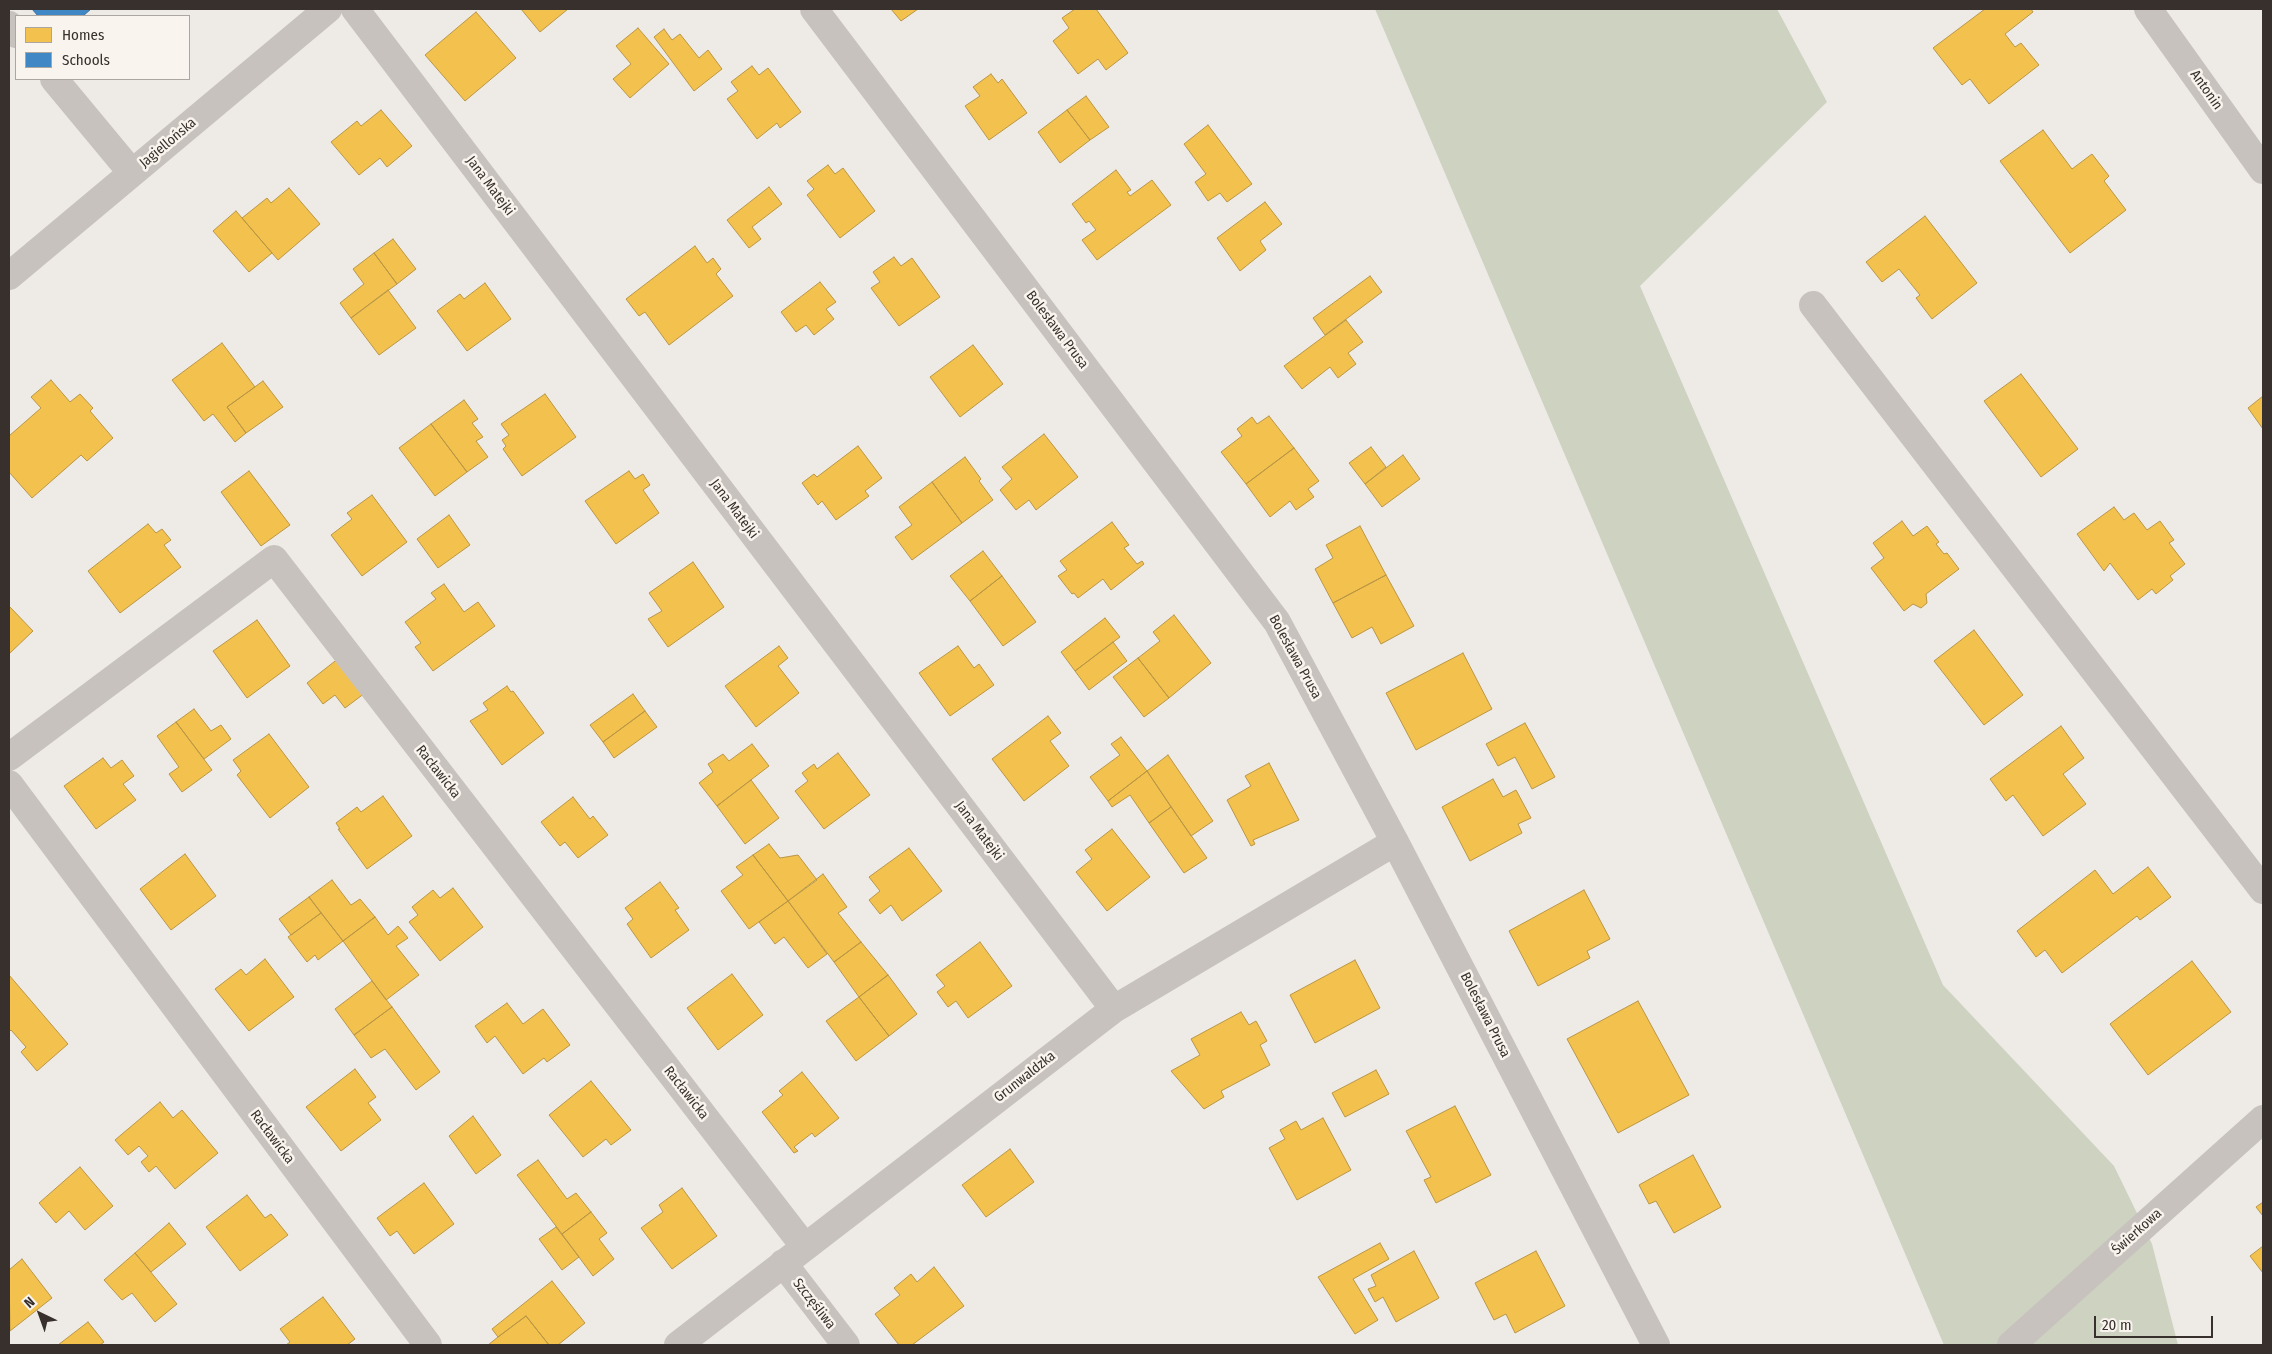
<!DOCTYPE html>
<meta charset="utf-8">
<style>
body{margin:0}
#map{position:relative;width:2272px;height:1354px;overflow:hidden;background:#eeeae6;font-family:"Fira Sans Condensed",sans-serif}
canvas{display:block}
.frame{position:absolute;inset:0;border:10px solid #38302c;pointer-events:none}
.legend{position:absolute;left:15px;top:15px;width:175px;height:65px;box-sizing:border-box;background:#f9f4ee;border:1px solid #aca6a0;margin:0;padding:6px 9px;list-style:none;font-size:15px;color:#38302c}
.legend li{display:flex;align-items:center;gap:10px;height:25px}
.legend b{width:25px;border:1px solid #aca6a0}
.north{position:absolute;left:15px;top:1289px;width:50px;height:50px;-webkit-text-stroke:4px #f9f4ee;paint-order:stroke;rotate:318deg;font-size:14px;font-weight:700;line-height:20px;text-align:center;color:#38302c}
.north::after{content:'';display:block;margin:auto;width:18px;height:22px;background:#38302c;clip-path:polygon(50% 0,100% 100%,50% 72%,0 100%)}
.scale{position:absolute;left:2094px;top:1316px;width:119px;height:22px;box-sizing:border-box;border:2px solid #38302c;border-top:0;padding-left:6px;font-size:15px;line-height:18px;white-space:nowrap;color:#38302c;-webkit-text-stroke:4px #f9f4ee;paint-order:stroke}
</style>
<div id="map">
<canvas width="2272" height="1354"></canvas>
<div class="frame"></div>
<ul class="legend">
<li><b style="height:14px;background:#f2c14e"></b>Homes</li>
<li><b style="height:14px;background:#3f88c5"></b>Schools</li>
</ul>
<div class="north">N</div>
<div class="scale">20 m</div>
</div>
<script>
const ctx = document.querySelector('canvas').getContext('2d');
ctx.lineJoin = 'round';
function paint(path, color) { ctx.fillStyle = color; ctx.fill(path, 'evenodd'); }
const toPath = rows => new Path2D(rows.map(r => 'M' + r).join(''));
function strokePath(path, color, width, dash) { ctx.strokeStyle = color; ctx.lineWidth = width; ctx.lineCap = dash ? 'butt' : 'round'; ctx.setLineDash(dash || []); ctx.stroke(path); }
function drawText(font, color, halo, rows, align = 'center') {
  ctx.font = font + ' "Fira Sans Condensed",sans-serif'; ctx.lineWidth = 5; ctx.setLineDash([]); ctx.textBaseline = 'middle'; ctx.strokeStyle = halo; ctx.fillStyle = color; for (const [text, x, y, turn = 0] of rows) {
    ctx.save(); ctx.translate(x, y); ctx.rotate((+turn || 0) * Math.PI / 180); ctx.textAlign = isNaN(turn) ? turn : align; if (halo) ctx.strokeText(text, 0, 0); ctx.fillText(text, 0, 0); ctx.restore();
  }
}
paint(toPath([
 [1375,9,1777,9,1827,102,1640,286,1943,985,2114,1166,2152,1244,2178,1345,1944,1345]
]), '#ced2c1');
const homes = toPath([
 [521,9,568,9,540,32,521,9],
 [891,9,918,9,901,21,891,9],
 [1075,9,1096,9,1128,53,1106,70,1098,59,1078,74,1053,41,1069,28,1062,18,1075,9],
 [1985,9,2031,9,2033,12,2005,34,2015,47,2021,43,2039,65,1989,104,1970,79,1962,85,1933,48,1985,9],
 [476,12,516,58,465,101,425,55,476,12],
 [638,28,669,64,630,98,613,79,631,64,616,46,638,28],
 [664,29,672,40,680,34,699,58,708,50,722,69,694,91,654,37,664,29],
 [752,66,759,75,768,68,801,112,780,128,777,123,757,139,727,99,738,91,731,82,752,66],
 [991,74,998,83,1002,79,1027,113,989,140,965,106,980,96,973,87,991,74],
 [1086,96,1109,127,1090,140,1067,110,1086,96],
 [381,110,412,146,387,167,380,158,359,175,331,142,357,121,361,126,381,110],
 [1067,110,1090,140,1060,163,1038,132,1067,110],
 [1208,125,1252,184,1227,202,1220,193,1208,201,1195,182,1206,174,1184,144,1208,125],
 [2043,130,2072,169,2092,154,2109,176,2104,181,2126,210,2070,253,2000,161,2043,130],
 [828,165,835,174,843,168,875,211,840,238,807,195,814,189,807,181,828,165],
 [1116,170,1131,190,1127,192,1130,196,1152,180,1171,205,1097,260,1082,240,1096,230,1089,221,1086,223,1072,204,1116,170],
 [769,187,782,204,752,227,761,239,749,248,727,220,769,187],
 [289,188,320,224,278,260,242,218,267,198,271,203,289,188],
 [1265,202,1282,224,1260,241,1266,250,1240,271,1217,238,1265,202],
 [236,211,272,253,249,272,213,231,236,211],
 [1925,216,1977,283,1932,319,1916,298,1920,295,1899,269,1882,282,1866,262,1925,216],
 [393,239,416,269,397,284,374,253,393,239],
 [695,246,707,263,713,258,721,269,716,274,733,296,669,345,645,312,639,316,626,299,695,246],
 [374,253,397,284,351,318,340,303,364,284,353,269,374,253],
 [894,257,901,266,912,258,940,297,899,326,871,288,880,282,873,272,894,257],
 [1370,276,1382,292,1325,335,1313,318,1370,276],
 [820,282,836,302,826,309,834,319,814,335,806,325,796,332,781,312,820,282],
 [485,283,511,319,467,351,437,311,460,294,464,299,485,283],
 [388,290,416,328,379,355,351,318,388,290],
 [1346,320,1363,342,1348,353,1356,364,1338,378,1330,367,1302,389,1284,366,1346,320],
 [222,343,255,387,227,407,246,433,235,442,213,414,204,421,172,380,222,343],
 [973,345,1003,384,960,417,930,377,973,345],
 [2021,374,2078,449,2041,477,1984,401,2021,374],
 [51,380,70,402,80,394,93,408,90,411,113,438,87,461,81,455,32,498,9,472,9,436,41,408,31,397,51,380],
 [263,381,283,407,246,433,227,407,263,381],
 [545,394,576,437,522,476,503,449,506,446,502,440,509,435,501,424,545,394],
 [2263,396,2263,429,2248,408,2263,396],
 [464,400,478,419,472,423,483,437,476,441,488,457,467,472,431,424,464,400],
 [1269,416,1294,448,1246,484,1221,452,1242,436,1237,429,1252,417,1257,424,1269,416],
 [431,424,467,472,435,496,399,448,431,424],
 [1044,434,1078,477,1036,510,1029,500,1016,510,1000,490,1012,479,1002,467,1044,434],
 [858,446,882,478,865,491,869,496,836,520,822,501,818,505,802,483,814,474,817,477,858,446],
 [1371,447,1386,467,1365,484,1349,463,1371,447],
 [1294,448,1319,481,1308,489,1314,497,1296,510,1290,501,1270,517,1246,484,1294,448],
 [1403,455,1420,479,1382,507,1365,484,1403,455],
 [965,457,981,479,979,481,993,500,962,523,932,482,965,457],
 [249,471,290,525,261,546,221,492,249,471],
 [629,471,635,479,643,474,650,485,643,490,659,513,616,544,585,501,629,471],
 [932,482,962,523,912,560,895,537,912,525,899,507,932,482],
 [372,495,407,542,362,576,331,535,352,519,347,513,372,495],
 [2114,507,2124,520,2134,513,2147,530,2160,521,2174,540,2169,543,2185,564,2170,576,2173,580,2156,594,2152,589,2138,600,2110,563,2104,571,2077,534,2114,507],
 [449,515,470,545,438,568,417,539,449,515],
 [1902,521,1913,536,1927,526,1939,542,1936,544,1944,554,1947,553,1959,569,1926,594,1927,603,1921,608,1913,604,1904,611,1871,568,1884,558,1873,543,1902,521],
 [1112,522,1129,545,1124,548,1137,564,1142,561,1144,564,1111,590,1103,579,1078,598,1074,593,1072,594,1058,576,1067,570,1060,561,1112,522],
 [148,524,156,533,162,529,171,540,164,545,181,567,120,613,88,571,148,524],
 [1360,526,1386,575,1333,603,1315,569,1333,558,1326,545,1360,526],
 [983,551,1002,576,970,601,950,576,983,551],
 [693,562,724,607,668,647,648,619,662,611,649,593,693,562],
 [1386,575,1414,626,1381,644,1372,627,1352,638,1333,603,1386,575],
 [1002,576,1036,622,1003,646,970,601,1002,576],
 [444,584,464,612,478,602,495,626,433,671,415,647,421,643,405,622,436,599,431,593,444,584],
 [9,606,33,631,9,654,9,606],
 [1174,615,1211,663,1169,698,1138,658,1160,641,1153,632,1174,615],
 [1105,618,1120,637,1075,671,1061,652,1105,618],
 [257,620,290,666,247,698,213,651,257,620],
 [1974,630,2023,695,1984,725,1934,661,1974,630],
 [1113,642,1127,661,1089,690,1075,671,1113,642],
 [779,646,788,658,778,666,799,693,756,727,725,686,779,646],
 [958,646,974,668,979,664,994,685,950,716,919,673,958,646],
 [1463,653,1492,709,1416,750,1386,693,1463,653],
 [339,658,365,693,345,708,335,695,323,704,307,683,339,658],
 [1138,658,1169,698,1144,717,1113,677,1138,658],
 [507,686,511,692,513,691,544,733,502,765,470,721,488,710,483,703,507,686],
 [633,694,645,711,603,742,590,725,633,694],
 [194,709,211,731,221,725,231,739,204,759,176,722,194,709],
 [645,711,657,727,614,758,603,742,645,711],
 [1048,716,1061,733,1050,741,1069,766,1024,801,992,759,1048,716],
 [176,722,212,770,182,792,169,774,179,767,157,736,176,722],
 [1525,723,1555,777,1532,789,1515,757,1498,766,1486,744,1525,723],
 [2061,726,2084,758,2063,774,2086,804,2043,836,2013,795,2006,801,1990,779,2061,726],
 [269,734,309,787,270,818,237,775,241,771,233,760,269,734],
 [1121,737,1147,771,1108,801,1090,777,1120,755,1111,744,1121,737],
 [752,744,769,766,717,806,699,783,713,772,708,764,723,754,729,761,752,744],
 [838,753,870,795,824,829,795,791,808,781,802,773,814,764,817,769,838,753],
 [1168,755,1213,821,1191,836,1147,771,1168,755],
 [103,758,111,768,122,760,134,776,123,784,136,800,96,829,64,786,103,758],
 [1269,763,1299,820,1253,840,1255,844,1251,846,1227,800,1251,786,1245,776,1269,763],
 [1147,771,1171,807,1149,823,1130,795,1112,807,1108,801,1147,771],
 [1493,779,1503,797,1516,790,1531,818,1518,824,1522,833,1470,861,1442,807,1493,779],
 [751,780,779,818,745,844,717,806,751,780],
 [383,796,412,836,367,869,338,829,340,829,336,823,357,807,361,812,383,796],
 [573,797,590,819,593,816,608,835,578,858,565,842,560,846,541,822,573,797],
 [1171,807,1207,858,1184,873,1149,823,1171,807],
 [1112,829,1150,877,1107,911,1076,872,1092,859,1085,850,1112,829],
 [769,844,780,858,798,855,817,880,788,901,753,855,769,844],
 [909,848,942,891,902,921,891,905,880,914,869,900,880,891,869,877,909,848],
 [185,854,216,896,171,930,140,889,185,854],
 [753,855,788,901,749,929,721,891,743,875,736,867,753,855],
 [2148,867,2171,897,2140,920,2137,916,2062,973,2045,950,2036,957,2017,931,2095,870,2113,894,2148,867],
 [823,874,847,907,838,913,861,942,834,962,788,901,823,874],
 [332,880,351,905,360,899,375,917,343,941,309,897,332,880],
 [660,882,679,908,675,910,689,930,651,958,627,924,633,919,625,908,660,882],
 [453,888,483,927,440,961,409,922,418,915,412,907,433,890,440,898,453,888],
 [1584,890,1610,939,1587,951,1590,958,1538,986,1509,931,1584,890],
 [309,897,321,913,291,935,279,919,309,897],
 [788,901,827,954,808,968,784,937,775,944,759,922,788,901],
 [321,913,343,941,318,960,315,955,307,962,288,937,321,913],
 [375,917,388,935,398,926,408,938,396,946,419,975,386,1000,343,941,375,917],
 [861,942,888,975,859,997,834,962,861,942],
 [980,942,1012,986,968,1018,956,1001,948,1007,937,992,945,986,936,975,980,942],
 [265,959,294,997,249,1031,215,989,241,969,246,975,265,959],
 [1355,960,1380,1008,1315,1043,1290,995,1355,960],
 [2192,961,2231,1012,2148,1075,2110,1024,2192,961],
 [732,974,763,1015,718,1050,687,1008,732,974],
 [9,975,68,1044,37,1071,21,1052,26,1047,11,1030,9,1032,9,975],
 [888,975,917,1014,889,1036,859,997,888,975],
 [372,981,392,1007,354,1035,335,1009,372,981],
 [859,997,889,1036,856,1061,826,1021,859,997],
 [1638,1001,1689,1095,1618,1133,1567,1039,1638,1001],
 [507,1003,523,1024,543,1009,570,1045,547,1062,544,1058,523,1074,495,1036,487,1043,475,1026,507,1003],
 [392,1007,440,1072,416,1090,385,1049,371,1058,354,1035,392,1007],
 [1241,1012,1249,1025,1256,1021,1267,1041,1260,1045,1270,1065,1221,1091,1224,1097,1204,1109,1171,1071,1200,1055,1191,1039,1241,1012],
 [355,1069,376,1097,368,1103,381,1120,341,1151,306,1107,355,1069],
 [1376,1070,1389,1094,1345,1117,1332,1093,1376,1070],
 [802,1072,839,1118,815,1137,812,1133,794,1147,798,1151,794,1153,762,1112,783,1095,779,1091,802,1072],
 [591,1081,631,1130,611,1145,606,1139,583,1157,549,1115,591,1081],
 [160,1102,173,1118,182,1110,218,1153,175,1189,156,1166,149,1172,141,1162,148,1156,139,1146,128,1155,115,1140,160,1102],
 [1455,1106,1491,1175,1436,1203,1424,1180,1431,1177,1406,1131,1455,1106],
 [473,1116,501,1155,476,1174,449,1136,473,1116],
 [1323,1118,1351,1170,1297,1200,1269,1148,1285,1139,1280,1130,1296,1121,1301,1130,1323,1118],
 [1010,1149,1034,1182,986,1217,962,1185,1010,1149],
 [1693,1155,1721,1207,1674,1233,1656,1201,1649,1204,1639,1185,1693,1155],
 [538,1160,567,1199,576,1193,591,1212,562,1234,517,1175,538,1160],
 [80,1167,113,1206,85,1230,69,1211,56,1223,39,1203,80,1167],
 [424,1183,454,1224,414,1254,397,1231,390,1236,377,1218,424,1183],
 [682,1188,717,1236,672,1269,641,1228,663,1212,659,1205,682,1188],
 [247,1195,265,1218,271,1214,288,1235,240,1271,206,1227,247,1195],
 [2263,1202,2263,1216,2256,1207,2263,1202],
 [591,1212,607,1233,599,1239,614,1259,593,1276,562,1234,591,1212],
 [169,1223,186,1244,151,1272,135,1253,169,1223],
 [556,1227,579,1257,562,1270,539,1239,556,1227],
 [1380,1243,1389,1259,1353,1279,1378,1320,1355,1334,1318,1277,1380,1243],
 [2263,1246,2263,1273,2250,1256,2263,1246],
 [1414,1251,1439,1298,1396,1322,1383,1297,1375,1302,1368,1289,1376,1286,1371,1275,1414,1251],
 [1536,1251,1565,1306,1515,1333,1506,1314,1494,1320,1475,1283,1536,1251],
 [135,1253,177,1304,155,1322,132,1293,122,1300,104,1280,135,1253],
 [22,1259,52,1298,10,1331,9,1270,22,1259],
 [934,1267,964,1306,912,1345,899,1345,875,1314,900,1295,894,1288,911,1274,917,1282,934,1267],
 [552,1281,585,1323,558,1345,549,1345,526,1316,498,1337,492,1329,552,1281],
 [323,1297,355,1339,347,1345,286,1345,290,1342,280,1329,323,1297],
 [526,1316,549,1345,488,1345,498,1337,526,1316],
 [88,1322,104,1342,100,1345,58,1345,88,1322]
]);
paint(homes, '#f2c14e');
strokePath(homes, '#ba9644', 1);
const schools = toPath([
 [32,9,91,9,83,16,38,16,32,9]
]);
paint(schools, '#3f88c5');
strokePath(schools, '#3d6e97', 1);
strokePath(toPath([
 [355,9,1114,1009],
 [814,9,1277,622,1395,842,1656,1345],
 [2148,9,2263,170],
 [9,25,16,34],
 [54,79,132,173],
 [9,276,328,9],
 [1813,305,2263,890],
 [9,757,274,559,804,1246],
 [9,784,428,1345],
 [783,1263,846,1345],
 [678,1345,1114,1009,1395,842],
 [2011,1345,2263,1119]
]), '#c7c2bd', 28);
drawText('14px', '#38302c', '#f9f4ee', [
 ["Antonin",2206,90,55],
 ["Jagiellońska",168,143,-40],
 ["Jana Matejki",490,186,53],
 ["Bolesława Prusa",1057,330,53],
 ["Jana Matejki",734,509,53],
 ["Bolesława Prusa",1295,657,61],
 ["Racławicka",438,772,52],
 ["Jana Matejki",979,831,53],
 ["Bolesława Prusa",1485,1015,63],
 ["Grunwaldzka",1025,1077,-38],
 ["Racławicka",686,1093,52],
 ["Racławicka",272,1137,53],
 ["Świerkowa",2137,1232,-42],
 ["Szczęśliwa",814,1304,52]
]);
</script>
